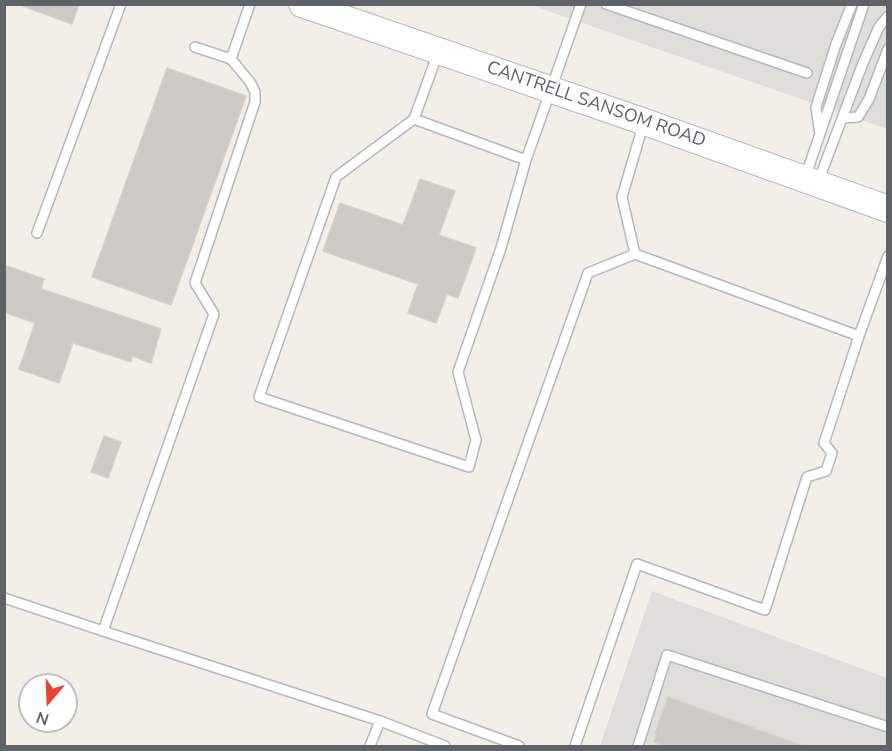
<!DOCTYPE html>
<style>
body{margin:0}
#map{position:relative;width:892px;height:751px;overflow:hidden;background:#f1efe8;font-family:"Nunito Sans",sans-serif}
canvas{display:block}
.frame{position:absolute;inset:0;border:6px solid #5f6368;pointer-events:none}
.north{position:absolute;left:18px;top:673px;width:60px;height:60px;box-sizing:border-box;background:#fff;border:2px solid #bfc1c3;border-radius:50%;rotate:199deg;font-size:16px;font-weight:700;line-height:24px;text-align:center;color:#5f6368}
.north::after{content:'';display:block;margin:auto;width:21px;height:27px;background:#ea4335;clip-path:polygon(50% 0,100% 100%,50% 72%,0 100%)}
</style>
<div id="map">
<canvas width="892" height="751"></canvas>
<div class="frame"></div>
<div class="north">N</div>
</div>
<script>
const ctx = document.querySelector('canvas').getContext('2d');
ctx.lineJoin = 'round';
function paint(path, color) { ctx.fillStyle = color; ctx.fill(path, 'evenodd'); }
const toPath = rows => new Path2D(rows.map(r => 'M' + r).join(''));
function strokePath(path, color, width, dash) { ctx.strokeStyle = color; ctx.lineWidth = width; ctx.lineCap = dash ? 'butt' : 'round'; ctx.setLineDash(dash || []); ctx.stroke(path); }
function drawText(font, color, halo, rows, align = 'center') {
  ctx.font = font + ' "Nunito Sans",sans-serif'; ctx.lineWidth = 4.5; ctx.setLineDash([]); ctx.textBaseline = 'middle'; ctx.strokeStyle = halo; ctx.fillStyle = color; for (const [text, x, y, turn = 0] of rows) {
    ctx.save(); ctx.translate(x, y); ctx.rotate((+turn || 0) * Math.PI / 180); ctx.textAlign = isNaN(turn) ? turn : align; if (halo) ctx.strokeText(text, 0, 0); ctx.fillText(text, 0, 0); ctx.restore();
  }
}
paint(toPath([
 [531,5,887,5,887,129],
 [652,591,887,678,887,746,600,746]
]), '#e0deda');
const building = toPath([
 [24,4,79,4,72,24,23,6,24,4],
 [167,68,246,96,171,305,92,277,167,68],
 [420,179,455,191,439,235,476,248,458,298,447,294,436,323,408,313,418,284,323,251,340,203,403,225,420,179],
 [4,265,44,279,41,289,161,329,151,363,132,356,131,362,73,343,59,383,19,369,35,323,4,312,4,265],
 [104,436,121,442,108,478,91,472,104,436],
 [668,697,803,746,666,746,654,742,657,733,655,733,668,697]
]);
paint(building, '#cccac5');
strokePath(building, '#d6d1c6', 1.5);
const lane = toPath([
 [606,4,807,73],
 [195,47,231,59],
 [438,53,414,119,526,160],
 [844,118,858,117,869,99,888,49],
 [414,119,336,177,259,397,469,467,476,440,458,372,501,248,526,160,581,4],
 [820,134,816,107,836,44,852,4],
 [805,178,864,4],
 [818,182,863,63,879,27,888,16],
 [37,233,121,4],
 [635,254,859,336,888,256],
 [4,598,103,631,214,314,195,283,255,102,255,92,250,82,231,59,250,4],
 [103,631,380,721,445,746],
 [370,746,380,721],
 [519,746,432,714,588,273,635,254,622,197,644,122],
 [575,746,637,564,765,610,807,477,826,471,832,453,824,443,859,336],
 [638,746,667,655,888,727]
]);
const secondary = toPath([
 [302,4,645,122,888,209]
]);
strokePath(lane, '#b5b8bc', 12);
strokePath(secondary, '#b6babf', 28);
strokePath(lane, '#fff', 9);
strokePath(secondary, '#fff', 26);
drawText('18px', '#5f6368', '#fff', [
 ["CANTRELL SANSOM ROAD",596,105,19]
]);
</script>
